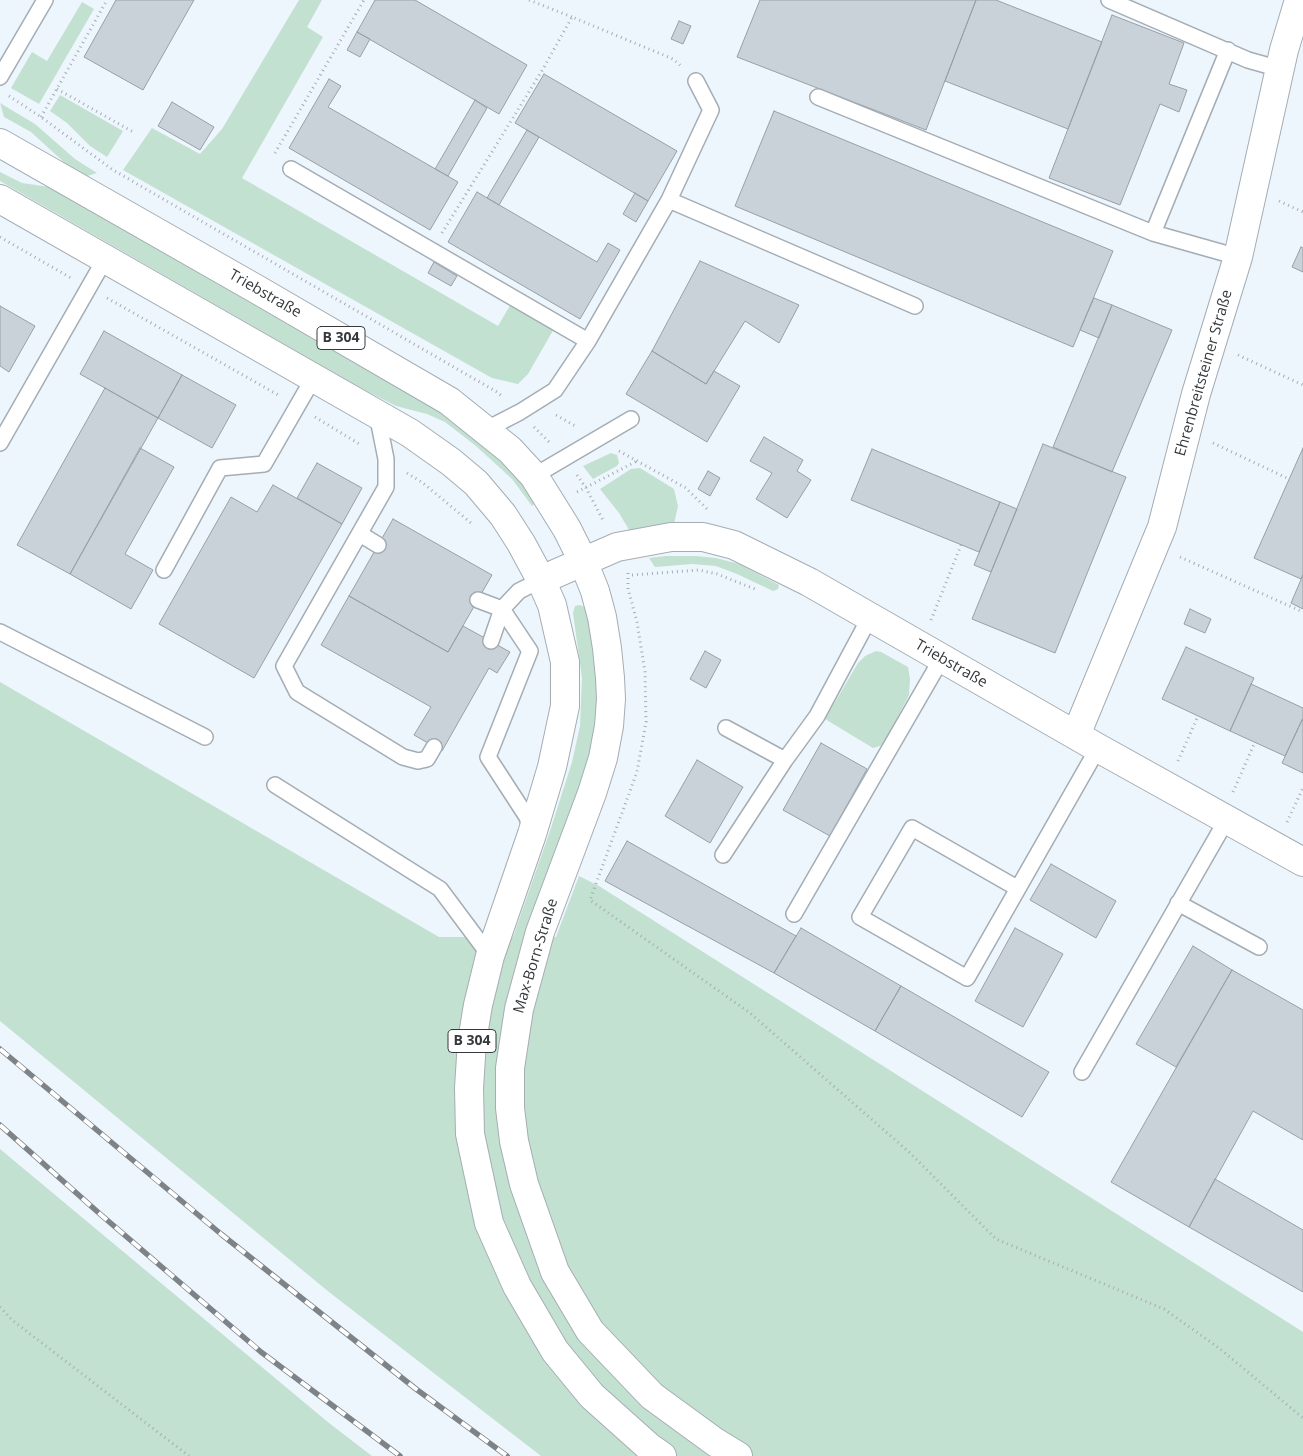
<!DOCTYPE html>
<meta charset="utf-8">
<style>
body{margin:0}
canvas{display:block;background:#edf5fd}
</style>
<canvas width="1303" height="1456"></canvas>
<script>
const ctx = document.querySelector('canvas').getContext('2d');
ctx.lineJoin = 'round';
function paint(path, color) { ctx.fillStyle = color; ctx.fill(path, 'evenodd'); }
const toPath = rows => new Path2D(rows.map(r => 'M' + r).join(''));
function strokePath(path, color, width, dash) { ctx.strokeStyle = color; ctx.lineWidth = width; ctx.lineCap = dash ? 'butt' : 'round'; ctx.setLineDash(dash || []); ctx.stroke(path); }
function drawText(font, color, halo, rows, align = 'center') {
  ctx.font = font + ' "Open Sans",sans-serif'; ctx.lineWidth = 4.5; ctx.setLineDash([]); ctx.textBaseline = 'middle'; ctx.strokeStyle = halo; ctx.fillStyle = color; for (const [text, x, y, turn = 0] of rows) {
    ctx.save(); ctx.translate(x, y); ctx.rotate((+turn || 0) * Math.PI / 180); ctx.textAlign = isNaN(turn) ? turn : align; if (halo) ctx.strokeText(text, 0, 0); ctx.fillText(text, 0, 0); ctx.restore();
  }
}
paint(toPath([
 [299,0,322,0,307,27,323,37,242,178,498,326,512,302,555,327,528,374,518,384,492,378,123,170,152,128,200,154,222,129],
 [82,2,94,9,39,104,11,88,32,52,47,61],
 [60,95,123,131,107,157,90,146,67,123,50,111],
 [0,103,35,124,75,159,97,173,84,177,66,164,31,132,4,117],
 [0,172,22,183,49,187,76,201,445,413,508,464,538,501,532,506,512,479,476,446,445,422,427,414,396,406,357,386,0,181],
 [611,453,617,455,619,463,617,466,593,479,583,466],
 [640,468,674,489,678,506,674,524,631,533,619,513,600,489,631,469],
 [665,556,696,556,716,558,739,564,779,585,778,589,773,591,737,574,716,566,692,564,655,567,649,558],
 [579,605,586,607,589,614,598,670,598,720,588,770,527,937,556,937,579,876,599,886,1303,1332,1303,1456,541,1456,329,1292,0,1021,0,682,439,937,513,937,551,828,572,762,580,726,582,678,573,613,575,606],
 [876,651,881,652,908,667,910,679,909,695,883,745,873,748,825,719,858,663,865,656],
 [0,1149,329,1423,372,1456,0,1456]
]), '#c3e1d1');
const building = toPath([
 [116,0,194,0,143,90,84,57,116,0],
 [375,0,415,0,527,65,499,114,357,32,375,0],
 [760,0,976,0,926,130,737,57,760,0],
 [976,0,996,0,1102,42,1068,129,945,81,976,0],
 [1112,15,1184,43,1169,84,1187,90,1179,112,1160,104,1120,205,1049,178,1112,15],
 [679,21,691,26,683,44,671,39,679,21],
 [357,32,370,39,360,57,347,50,357,32],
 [544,74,677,151,648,201,515,123,544,74],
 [329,79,341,86,328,107,458,182,430,230,289,148,329,79],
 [475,100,487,108,448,176,435,169,475,100],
 [172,102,214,127,200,150,158,126,172,102],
 [774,111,1113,251,1073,347,735,206,774,111],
 [527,130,539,137,499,205,487,198,527,130],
 [477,192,597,262,608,243,620,250,580,319,448,242,477,192],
 [635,193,648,201,636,222,623,214,635,193],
 [1301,247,1303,248,1303,272,1292,267,1301,247],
 [700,261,799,305,779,343,745,321,706,384,652,351,700,261],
 [434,262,457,276,451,286,428,273,434,262],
 [1094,298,1112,305,1099,338,1080,330,1094,298],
 [1112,305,1172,330,1112,472,1053,447,1112,305],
 [0,306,35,326,9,372,0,366,0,306],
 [104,331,182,375,158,418,80,374,104,331],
 [652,351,706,384,714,371,740,386,707,442,626,394,652,351],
 [182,375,236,405,212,448,158,418,182,375],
 [105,388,158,418,70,574,17,545,105,388],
 [764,437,803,460,797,471,811,480,787,518,756,499,772,473,750,461,764,437],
 [1043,444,1126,477,1055,653,972,619,1043,444],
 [140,448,174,467,125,554,153,570,131,609,70,574,140,448],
 [1303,448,1303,575,1301,579,1254,558,1303,448],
 [872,449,1000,502,979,552,851,500,872,449],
 [317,463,362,488,342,524,297,498,317,463],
 [708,471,720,478,710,496,698,489,708,471],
 [273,485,342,524,254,678,159,624,231,497,257,512,273,485],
 [1000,502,1017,509,991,572,974,565,1000,502],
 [393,519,492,575,448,652,349,596,393,519],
 [1303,575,1303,609,1291,603,1303,575],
 [349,596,448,652,463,626,510,652,497,673,489,668,442,751,414,735,431,707,321,645,349,596],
 [1190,609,1211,619,1205,633,1184,624,1190,609],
 [1186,647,1254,678,1230,731,1162,699,1186,647],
 [705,651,721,660,706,688,690,679,705,651],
 [1251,684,1303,708,1303,718,1285,756,1230,731,1251,684],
 [1302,720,1303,720,1303,773,1282,763,1302,720],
 [821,743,867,769,830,836,783,810,821,743],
 [697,760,743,787,710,843,665,816,697,760],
 [627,841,796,936,774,973,605,881,627,841],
 [1051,864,1116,901,1096,938,1030,900,1051,864],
 [801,928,901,986,875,1031,774,973,801,928],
 [1015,928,1063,954,1023,1027,975,1001,1015,928],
 [1193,946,1232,970,1176,1067,1136,1044,1193,946],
 [1232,970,1303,1010,1303,1140,1253,1111,1189,1227,1111,1182,1232,970],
 [901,986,1049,1072,1022,1117,875,1031,901,986],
 [1215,1179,1303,1230,1303,1292,1189,1227,1215,1179]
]);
paint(building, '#c9d1d9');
strokePath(building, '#98a0a7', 1);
const service = toPath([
 [1109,0,1248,60,1280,69],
 [1228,50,1153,233,1238,257],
 [0,77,45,0],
 [818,97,1153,233],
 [291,169,588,341],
 [669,200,915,306],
 [377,414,386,459,386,487,284,666,297,692,403,757,418,761,427,759,434,747],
 [487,429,520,412,555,390,588,341,669,200,711,110,696,81],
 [0,443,105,259],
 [534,476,631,419],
 [360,534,378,545],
 [164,570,220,468,264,464,314,377],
 [478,600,502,609,530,651,488,757,527,817,531,830],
 [0,632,205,737],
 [491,641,502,609,519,591,541,580],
 [726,728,785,760],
 [275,785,440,889,490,956],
 [723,855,785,760,817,716,870,617],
 [1017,888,912,828,860,917,967,978,1098,748],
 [1178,903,1259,947],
 [794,914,942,658],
 [1082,1072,1227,819]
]);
const minor = toPath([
 [541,580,617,547,671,537,703,537,734,545,809,582,1098,748,1303,862],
 [1076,735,1162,527,1196,394,1238,257,1284,50,1299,0]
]);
const primary = toPath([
 [0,143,258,290,449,401,510,450,534,476,567,529,583,561,595,591,602,617,607,648,610,678,611,699,609,726,603,758,592,793,540,932,519,1009,510,1068,510,1108,514,1141,524,1184,555,1272,590,1331,652,1396,715,1442,738,1456],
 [0,199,410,433,451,462,476,483,503,515,521,543,541,580,552,605,565,662,565,706,552,767,532,834,490,956,478,1005,472,1041,469,1088,470,1134,489,1223,517,1286,555,1351,592,1396,649,1447,662,1456]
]);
strokePath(service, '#a5adb4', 18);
strokePath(minor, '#a5adb4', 30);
strokePath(primary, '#a5adb4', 30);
strokePath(toPath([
 [529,0,572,17],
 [57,89,135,133],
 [9,96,41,117,113,170,497,392,503,397],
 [41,117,107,0],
 [275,153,364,0],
 [1279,201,1303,212],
 [442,233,543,69,572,17,673,59,681,66],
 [0,237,71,278],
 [107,298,280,396],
 [1238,355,1303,385],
 [556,415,577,427],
 [315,417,361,445],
 [534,427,549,442],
 [1213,443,1289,479],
 [619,451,686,488,707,509],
 [407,473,423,483,471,523],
 [577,475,586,488,604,522],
 [577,492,637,461],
 [1180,557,1303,612],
 [628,573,628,589,637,622,645,672,646,722,637,772,590,900,750,1013,909,1152,996,1239,1164,1309,1219,1348,1303,1418],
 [632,575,699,570,717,574,755,589],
 [931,620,961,545],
 [1178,761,1198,716],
 [1233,792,1255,742],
 [1287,822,1303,788],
 [0,1307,12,1320,189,1456]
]), '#a6acb2', 3, [1, 4]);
strokePath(service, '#fff', 15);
strokePath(minor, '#fff', 28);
strokePath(primary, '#fff', 28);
const rail = toPath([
 [0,1049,221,1234,416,1389,507,1456],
 [0,1125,100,1214,261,1352,400,1456]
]);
strokePath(rail, '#7e8388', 5.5);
strokePath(rail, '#fff', 4, [11]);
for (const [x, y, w] of [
 [341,338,48],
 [472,1041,48]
]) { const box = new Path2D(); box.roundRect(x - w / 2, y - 11.5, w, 23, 4); ctx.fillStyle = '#fff'; ctx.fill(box); strokePath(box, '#35393c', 1); }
drawText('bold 14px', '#35393c', null, [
 ["B 304",341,338],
 ["B 304",472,1041]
]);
drawText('15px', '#35393c', '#fff', [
 ["Triebstraße",265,294,30],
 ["Ehrenbreitsteiner Straße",1204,373,-74],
 ["Triebstraße",951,664,30],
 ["Max-Born-Straße",536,956,-73]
]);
</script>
